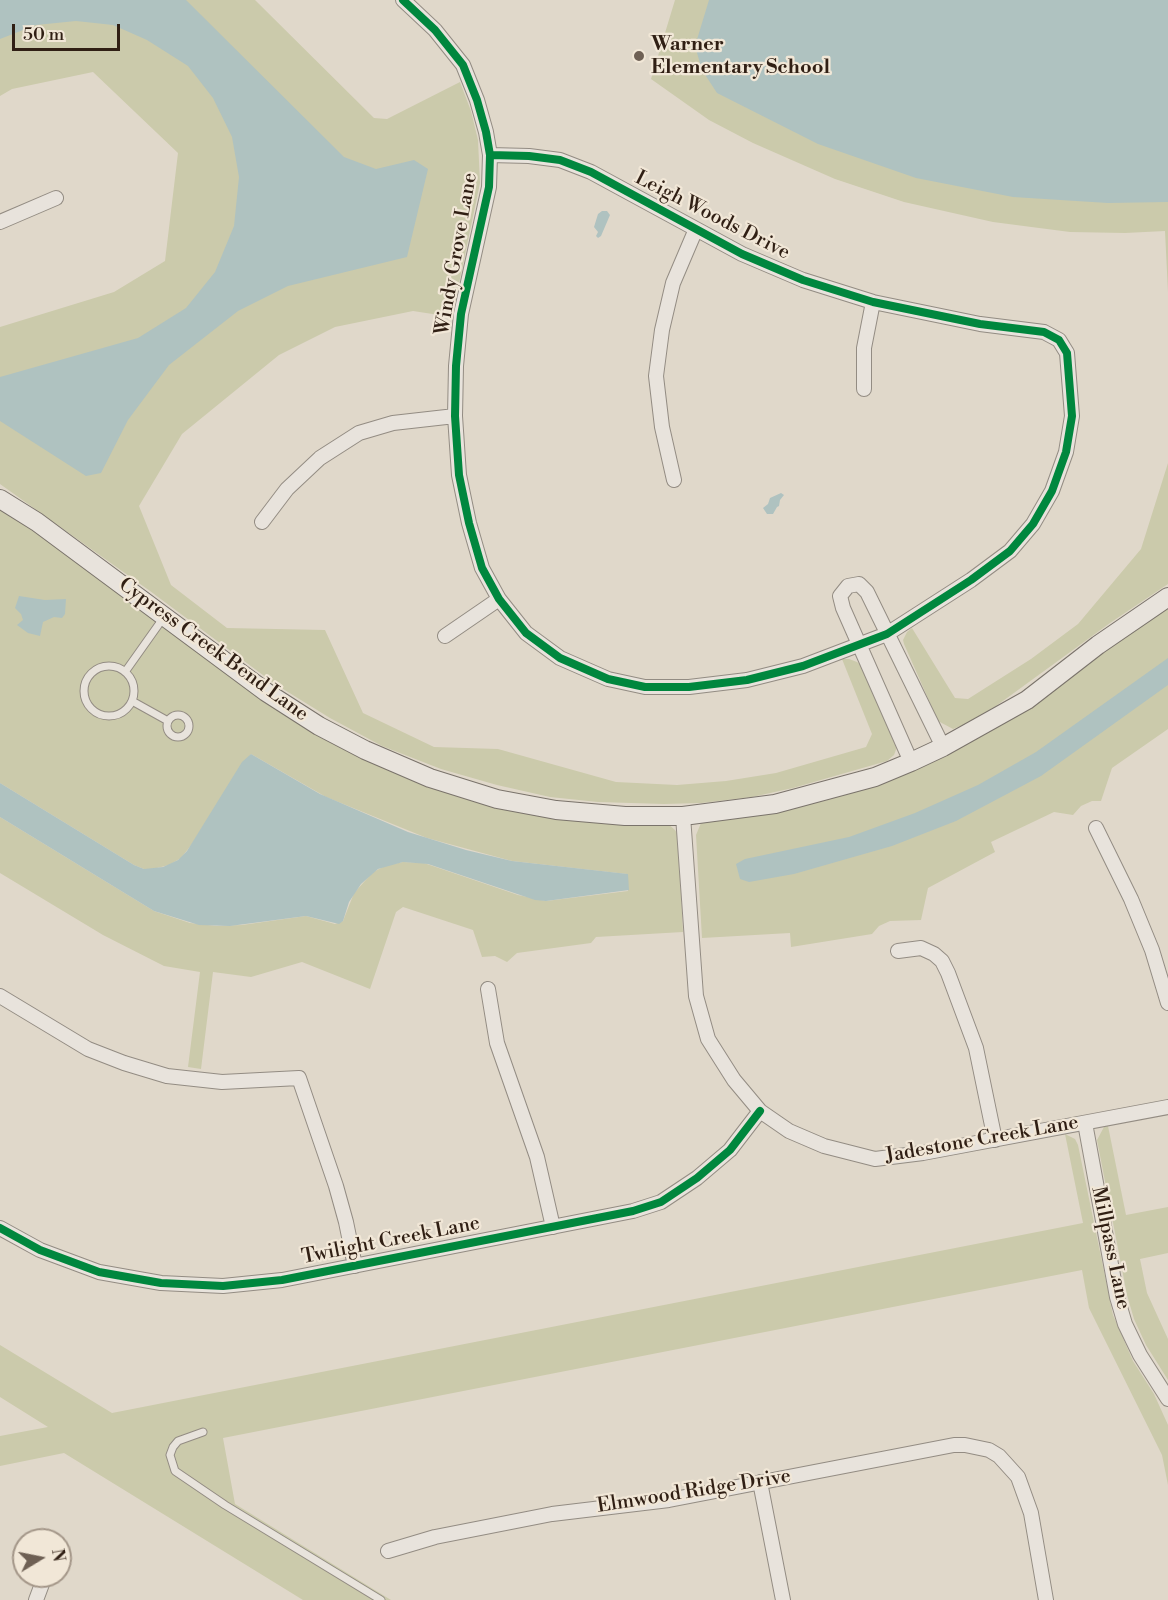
<!DOCTYPE html>
<style>
body{margin:0}
#map{position:relative;width:1168px;height:1600px;overflow:hidden;background:#e0d8ca;font-family:"Libre Bodoni",serif}
canvas{display:block}
.north{position:absolute;left:12px;top:1528px;width:60px;height:60px;box-sizing:border-box;background:#f1e7d7;border:2px solid #a49789;border-radius:50%;rotate:80deg;font-size:16px;font-weight:700;line-height:24px;text-align:center;color:#301f14}
.north::after{content:'';display:block;margin:auto;width:21px;height:27px;background:#6e6054;clip-path:polygon(50% 0,100% 100%,50% 72%,0 100%)}
.scale{position:absolute;left:12px;top:24px;width:108px;height:27px;box-sizing:border-box;border:3px solid #301f14;border-top:0;padding-left:8px;font-size:18px;line-height:21px;white-space:nowrap;color:#301f14;-webkit-text-stroke:4px #f1e7d7;paint-order:stroke}
</style>
<div id="map">
<canvas width="1168" height="1600"></canvas>
<div class="north">N</div>
<div class="scale">50 m</div>
</div>
<script>
const ctx = document.querySelector('canvas').getContext('2d');
ctx.lineJoin = 'round';
function paint(path, color) { ctx.fillStyle = color; ctx.fill(path, 'evenodd'); }
const toPath = rows => new Path2D(rows.map(r => 'M' + r).join(''));
function strokePath(path, color, width, dash) { ctx.strokeStyle = color; ctx.lineWidth = width; ctx.lineCap = dash ? 'butt' : 'round'; ctx.setLineDash(dash || []); ctx.stroke(path); }
function drawText(font, color, halo, rows, align = 'center') {
  ctx.font = font + ' "Libre Bodoni",serif'; ctx.lineWidth = 4.5; ctx.setLineDash([]); ctx.textBaseline = 'middle'; ctx.strokeStyle = halo; ctx.fillStyle = color; for (const [text, x, y, turn = 0] of rows) {
    ctx.save(); ctx.translate(x, y); ctx.rotate((+turn || 0) * Math.PI / 180); ctx.textAlign = isNaN(turn) ? turn : align; if (halo) ctx.strokeText(text, 0, 0); ctx.fillText(text, 0, 0); ctx.restore();
  }
}
paint(toPath([
 [0,0,255,0,374,118,387,119,460,82,471,111,478,140,480,183,452,317,413,311,335,327,279,355,182,434,139,506,171,585,227,628,325,630,363,713,434,747,498,749,616,782,677,785,726,781,776,773,866,747,872,734,842,659,849,659,857,662,863,667,897,747,894,755,887,761,793,788,752,797,701,803,664,804,598,802,550,797,497,785,441,769,382,746,330,718,275,684,150,591,0,484,0,327,114,292,165,261,178,153,93,72,12,89,0,96],
 [675,0,1168,0,1168,292,1165,231,1125,233,1070,232,993,222,904,202,835,179,753,143,709,120,651,79],
 [1168,463,1168,584,1110,623,996,706,963,725,953,729,938,721,904,644,903,640,907,632,912,628,955,698,968,699,1031,659,1078,624,1141,549],
 [0,507,410,777,667,823,675,830,678,835,683,932,596,937,591,943,517,953,507,962,495,956,482,957,473,930,403,907,396,912,370,989,302,962,251,977,213,972,201,1069,188,1067,200,972,164,966,103,935,0,873,0,817,154,911,190,923,217,926,242,925,306,916,335,924,343,921,354,893,373,872,387,865,403,862,424,863,518,895,546,901,628,891,627,874,512,861,427,838,326,797,251,754,192,844,181,858,169,865,153,869,144,869,134,865,0,783],
 [1168,606,1168,729,1112,768,1101,801,1092,801,1081,806,1073,815,1054,812,991,842,995,852,928,888,921,920,890,921,879,926,872,934,791,947,790,933,702,938,696,835,701,823,824,801,877,783,928,764,969,743,1025,709],
 [1108,1126,1126,1215,1168,1207,1168,1253,1140,1259,1147,1293,1168,1339,1168,1380,1146,1345,1134,1319,1127,1295,1097,1140,1104,1127],
 [1065,1134,1075,1139,1078,1145,1113,1315,1133,1361,1154,1394,1168,1425,1168,1485,1162,1455,1089,1308,1082,1270,223,1438,235,1504,391,1600,303,1600,64,1453,0,1466,0,1436,48,1427,0,1397,0,1345,112,1413,1083,1223]
]), '#cbcaab');
paint(toPath([
 [0,0,186,0,344,157,376,169,414,160,428,169,407,257,288,286,238,311,169,365,128,420,101,473,86,476,0,421,0,377,138,338,186,308,215,272,234,226,239,177,232,137,213,98,188,66,147,40,113,25,76,21,36,25,0,39],
 [709,0,1168,0,1168,202,1108,203,1013,197,916,178,818,144,717,93,702,70,695,46],
 [602,211,607,211,610,215,601,236,598,238,596,236,598,232,594,227,598,214],
 [781,493,784,495,780,500,779,506,777,507,773,514,767,514,763,508,768,504,770,498],
 [19,596,45,600,66,599,65,614,62,618,54,617,43,622,40,636,28,633,17,625,23,620,21,614,15,608],
 [1168,658,1168,685,1041,776,956,821,892,846,794,874,749,882,740,879,736,864,745,859,849,837,915,813,978,785,1036,752],
 [251,754,320,794,408,832,466,850,512,861,628,874,629,890,546,901,535,900,428,864,403,862,378,869,361,884,349,902,343,921,339,924,306,916,230,926,199,925,154,911,0,817,0,783,134,865,144,869,163,867,178,860,187,851,242,762]
]), '#afc2c0');
const lane = toPath([
 '84 691a25 25 0 1 1 50 0a25 25 0 1 1-50 0Z',
 [125,672,164,617],
 [132,701,168,721],
 '167 726a11 11 0 1 1 22 0a11 11 0 1 1-22 0Z',
 [203,1432,178,1441,173,1447,170,1455,175,1471,225,1505,381,1600]
]);
const street = toPath([
 [403,0,435,30,463,65,477,100,486,132,490,155,489,187,461,314,456,366,455,416,459,475,469,523,482,568,499,599,526,633,560,658,608,679,645,687,689,687,747,680,803,666,887,634,971,580,1010,551,1033,524,1052,491,1066,452,1072,416,1067,353,1059,340,1044,332,980,324,873,302,803,280,742,254,591,172,560,160,529,156,490,155],
 [0,222,56,198],
 [864,389,864,348,873,302],
 [674,480,662,427,656,376,662,330,673,283,696,229],
 [262,522,287,489,320,458,359,433,393,423,455,416],
 [445,636,499,599],
 [911,762,843,608,840,596,848,586,859,584,867,592,943,747],
 [683,816,696,996,708,1039,734,1080,760,1111,789,1131,824,1146,875,1159,923,1153,1168,1107],
 [1096,828,1131,899,1152,950,1168,1003],
 [898,951,921,948,934,954,942,961,948,973,976,1048,995,1140],
 [488,989,497,1043,537,1157,553,1227],
 [0,996,88,1049,124,1063,167,1076,222,1082,299,1078,336,1186,346,1222,355,1266],
 [1085,1123,1117,1297,1125,1324,1140,1355,1168,1399],
 [0,1228,40,1250,99,1272,161,1283,223,1286,282,1280,633,1211,661,1202,697,1178,730,1150,760,1111],
 [760,1482,783,1600],
 [388,1551,435,1537,552,1514,669,1500,954,1445,965,1445,989,1450,999,1456,1018,1477,1031,1513,1046,1600],
 [36,1600,45,1576]
]);
const secondary = toPath([
 [0,499,37,522,266,692,319,726,365,750,430,778,497,799,556,810,625,816,683,816,775,804,875,777,911,762,943,747,1027,700,1098,645,1168,597]
]);
strokePath(lane, '#938c83', 9);
strokePath(street, '#938c83', 16);
strokePath(secondary, '#7a736b', 20);
strokePath(lane, '#e8e3dc', 7);
strokePath(street, '#e8e3dc', 14);
strokePath(secondary, '#e8e3dc', 18);
strokePath(toPath([
 [403,0,435,30,463,65,477,100,486,132,490,155,489,187,461,314,456,366,455,416,459,475,469,523,482,568,499,599,526,633,560,658,608,679,645,687,689,687,747,680,803,666,887,634,971,580,1010,551,1033,524,1052,491,1066,452,1072,416,1067,353,1059,340,1044,332,980,324,873,302,803,280,742,254,591,172,560,160,529,156,490,155],
 [0,1228,40,1250,99,1272,161,1283,223,1286,282,1280,633,1211,661,1202,697,1178,730,1150,760,1111]
]), '#00873e', 8);
for (const [x, y, r, color] of [
 [639,56,6,"#6e6054"]
]) { const dot = new Path2D(); dot.arc(x, y, r, 0, 2 * Math.PI); ctx.fillStyle = color; ctx.fill(dot); strokePath(dot, '#f1e7d7', 2); }
drawText('bold 20px', '#301f14', '#f1e7d7', [
 ["Warner",651,45],
 ["Elementary School",651,68]
], 'left');
drawText('20px', '#301f14', '#f1e7d7', [
 ["Leigh Woods Drive",712,216,27],
 ["Windy Grove Lane",457,254,-80],
 ["Cypress Creek Bend Lane",213,650,36],
 ["Jadestone Creek Lane",982,1140,-10],
 ["Twilight Creek Lane",391,1241,-11],
 ["Millpass Lane",1110,1248,78],
 ["Elmwood Ridge Drive",694,1492,-9]
]);
</script>
